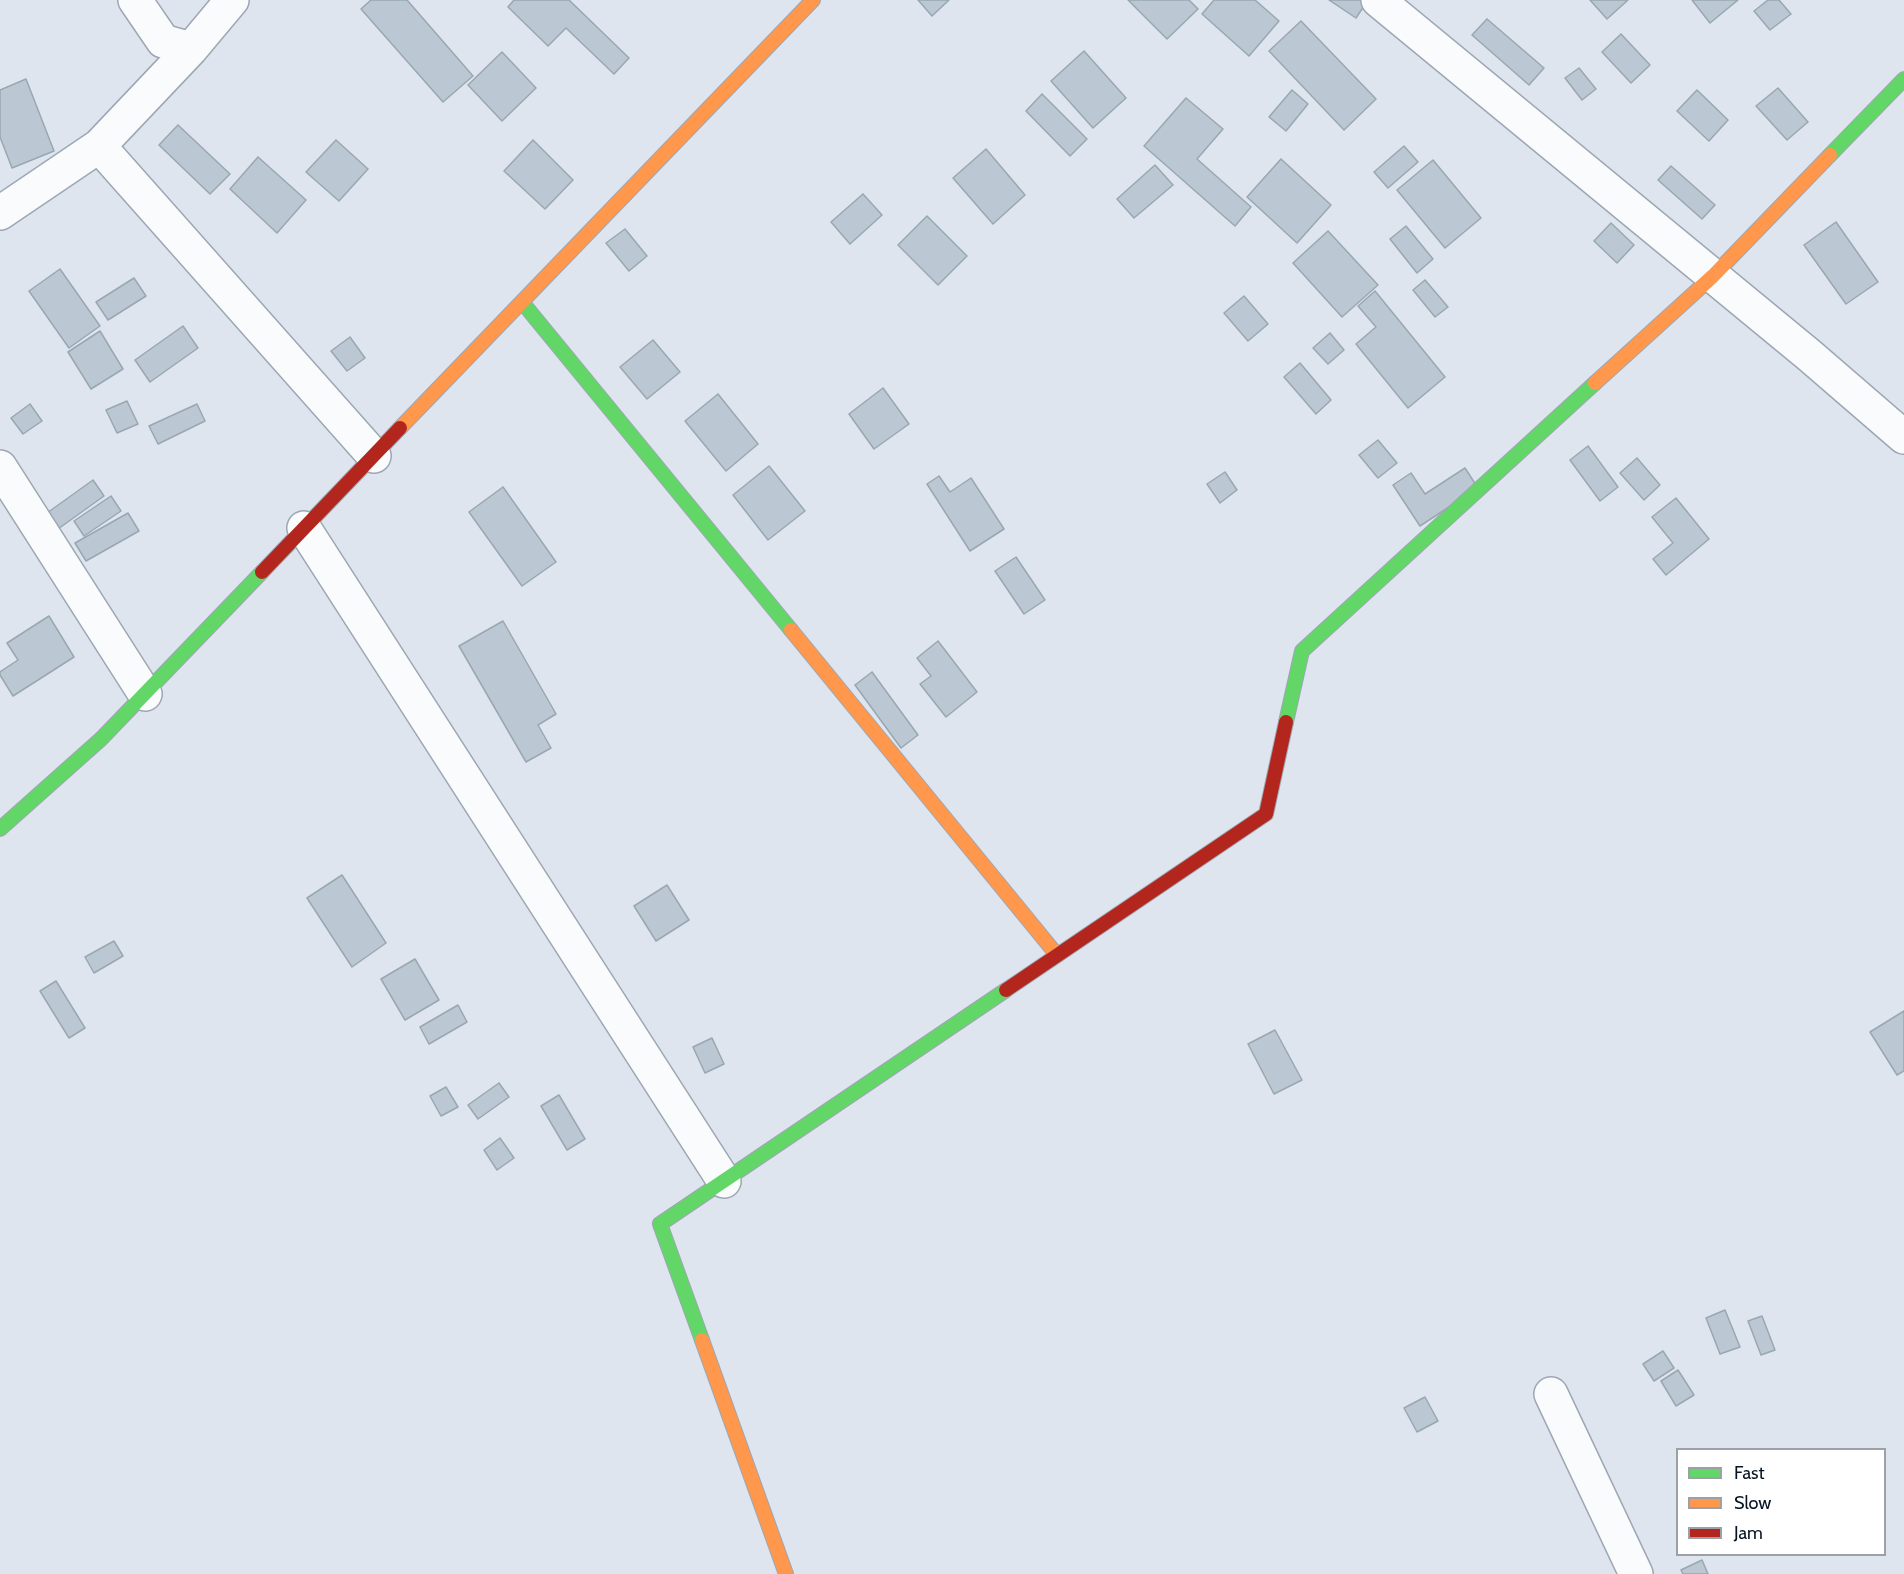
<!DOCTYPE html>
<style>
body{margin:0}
#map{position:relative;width:1904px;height:1574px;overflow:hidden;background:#dee5ef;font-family:Cabin,sans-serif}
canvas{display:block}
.legend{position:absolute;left:1676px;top:1448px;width:210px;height:108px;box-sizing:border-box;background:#fff;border:2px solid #9ca1a7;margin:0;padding:8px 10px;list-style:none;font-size:18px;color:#071423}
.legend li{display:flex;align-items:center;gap:12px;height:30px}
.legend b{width:30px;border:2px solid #9ca1a7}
</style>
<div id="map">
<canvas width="1904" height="1574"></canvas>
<ul class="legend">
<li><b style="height:8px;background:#63d668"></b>Fast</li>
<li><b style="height:8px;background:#ff974d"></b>Slow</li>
<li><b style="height:8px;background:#b3261e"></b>Jam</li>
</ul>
</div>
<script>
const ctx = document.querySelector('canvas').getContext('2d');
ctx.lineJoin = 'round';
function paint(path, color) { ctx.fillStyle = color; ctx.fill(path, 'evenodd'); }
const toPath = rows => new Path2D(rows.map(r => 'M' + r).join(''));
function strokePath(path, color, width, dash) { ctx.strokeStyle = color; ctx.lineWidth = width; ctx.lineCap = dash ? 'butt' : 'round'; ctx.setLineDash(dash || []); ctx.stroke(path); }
const building = toPath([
 [371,0,407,0,473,76,443,102,361,9,371,0],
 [514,0,569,0,629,58,614,74,566,28,548,46,508,7,514,0],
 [918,0,949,0,932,16,918,0],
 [1128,0,1189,0,1198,9,1167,39,1128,0],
 [1214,0,1255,0,1279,21,1249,56,1202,14,1214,0],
 [1329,0,1361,0,1366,3,1356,18,1329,0],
 [1590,0,1628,0,1607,19,1590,0],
 [1692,0,1738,0,1710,23,1692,0],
 [1768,0,1779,0,1791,14,1770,30,1754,11,1768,0],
 [1487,19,1544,68,1529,85,1472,35,1487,19],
 [1301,21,1376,99,1344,130,1269,51,1301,21],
 [1621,34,1650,65,1631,83,1602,52,1621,34],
 [1084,51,1126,98,1093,128,1051,81,1084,51],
 [502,52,536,88,502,121,468,85,502,52],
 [1579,68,1596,89,1582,100,1565,78,1579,68],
 [26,79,54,151,12,168,0,137,0,90,26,79],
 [1778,88,1808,122,1787,140,1756,106,1778,88],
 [1292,90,1308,104,1286,131,1269,117,1292,90],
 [1697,90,1728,120,1709,141,1677,111,1697,90],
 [1042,94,1087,139,1070,156,1026,111,1042,94],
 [1186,98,1223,129,1197,159,1251,207,1235,226,1144,146,1186,98],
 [178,125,230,174,210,194,159,145,178,125],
 [336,140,368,169,339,201,306,172,336,140],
 [533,140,573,180,545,209,504,171,533,140],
 [1404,146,1418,162,1388,188,1374,172,1404,146],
 [986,149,1025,195,993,224,953,178,986,149],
 [258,157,306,200,277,233,230,189,258,157],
 [1281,159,1331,205,1297,243,1247,197,1281,159],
 [1433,160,1481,218,1445,248,1397,190,1433,160],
 [1155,165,1173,185,1134,218,1117,199,1155,165],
 [1671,166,1715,205,1702,219,1658,180,1671,166],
 [863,194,882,215,850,244,831,222,863,194],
 [927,216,967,256,938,285,898,245,927,216],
 [1836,222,1878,282,1846,304,1804,245,1836,222],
 [1611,223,1634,245,1617,263,1594,241,1611,223],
 [1406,226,1433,259,1417,273,1390,239,1406,226],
 [625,229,647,256,629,271,606,243,625,229],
 [1328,231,1378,285,1342,317,1293,263,1328,231],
 [60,269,100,326,69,348,29,291,60,269],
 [134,278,146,296,108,320,96,302,134,278],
 [1425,280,1448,307,1435,317,1413,290,1425,280],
 [1375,291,1445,377,1408,408,1356,344,1376,327,1358,306,1375,291],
 [1244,296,1268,324,1248,341,1224,313,1244,296],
 [183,326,198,348,150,382,135,360,183,326],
 [100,331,123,369,91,389,68,352,100,331],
 [1330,333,1344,350,1328,364,1313,348,1330,333],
 [350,337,365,358,347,371,331,351,350,337],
 [653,340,680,372,647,399,620,367,653,340],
 [1300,363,1331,400,1316,414,1284,377,1300,363],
 [883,388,909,424,874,449,849,414,883,388],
 [718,394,758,444,726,471,685,421,718,394],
 [127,401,138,424,117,433,106,410,127,401],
 [30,404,42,421,23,434,11,418,30,404],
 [197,404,205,421,158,444,149,426,197,404],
 [1378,440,1397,463,1378,478,1359,455,1378,440],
 [1588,446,1618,487,1600,501,1570,460,1588,446],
 [1637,458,1660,485,1644,500,1620,473,1637,458],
 [769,466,805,511,768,540,733,495,769,466],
 [1465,468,1478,488,1420,526,1393,485,1411,473,1425,494,1465,468],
 [1225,472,1237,490,1220,503,1207,484,1225,472],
 [939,476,950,492,971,478,1004,529,970,551,927,484,939,476],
 [93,480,104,496,58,529,47,513,93,480],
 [503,487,556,562,522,586,469,512,503,487],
 [111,496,121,511,84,536,74,521,111,496],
 [1676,498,1709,539,1666,575,1653,559,1673,543,1652,517,1676,498],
 [128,513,139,531,86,561,75,543,128,513],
 [1016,557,1045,600,1024,614,995,571,1016,557],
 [49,616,74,657,13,696,0,675,0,672,18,660,7,643,49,616],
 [503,621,556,714,538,725,551,748,526,762,459,646,503,621],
 [938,641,977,692,946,717,920,684,931,676,917,658,938,641],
 [872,672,918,735,901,748,855,685,872,672],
 [342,875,386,943,352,967,307,898,342,875],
 [667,885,689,920,656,941,634,906,667,885],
 [114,941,123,956,94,973,85,957,114,941],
 [415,959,439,1000,405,1020,381,979,415,959],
 [56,981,85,1028,69,1038,40,991,56,981],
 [458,1005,467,1022,429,1044,420,1027,458,1005],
 [1904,1011,1904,1071,1897,1075,1870,1032,1904,1011],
 [1275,1030,1302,1080,1274,1094,1248,1044,1275,1030],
 [712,1038,724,1064,705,1073,693,1047,712,1038],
 [499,1083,509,1097,478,1119,468,1105,499,1083],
 [446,1087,458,1107,441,1116,430,1096,446,1087],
 [559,1095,585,1139,567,1150,541,1106,559,1095],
 [500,1138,514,1158,497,1170,484,1150,500,1138],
 [1725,1310,1740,1347,1720,1354,1706,1318,1725,1310],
 [1762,1316,1775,1350,1761,1355,1748,1321,1762,1316],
 [1663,1351,1674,1368,1654,1381,1643,1364,1663,1351],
 [1678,1370,1694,1395,1676,1406,1661,1381,1678,1370],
 [1425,1397,1438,1421,1417,1432,1404,1408,1425,1397],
 [1702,1560,1708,1574,1683,1574,1681,1570,1702,1560]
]);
paint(building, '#bbc8d3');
strokePath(building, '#99a7b1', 1.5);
const street = toPath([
 [135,0,163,41,191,49],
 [1378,0,1809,355,1904,437],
 [99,146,374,456],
 [0,213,99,146,191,49,232,0],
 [0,467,145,694],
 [304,528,724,1181],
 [1551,1394,1636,1574]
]);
const fast = toPath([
 [1830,155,1904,79],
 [522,302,791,630],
 [1286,722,1302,651,1595,383],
 [0,829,101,739,262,572],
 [702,1340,660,1224,1006,990]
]);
const slow = toPath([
 [1595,383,1713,276,1830,155],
 [400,428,813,0],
 [791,630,1057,955],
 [702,1340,786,1574]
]);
const jam = toPath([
 [262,572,400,428],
 [1006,990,1266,814,1286,722]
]);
strokePath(street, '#9da7b3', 36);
strokePath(fast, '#9da7b3', 16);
strokePath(slow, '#9da7b3', 16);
strokePath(jam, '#9da7b3', 16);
strokePath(street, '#fafbfd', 33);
strokePath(fast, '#63d668', 14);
strokePath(slow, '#ff974d', 14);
strokePath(jam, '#b3261e', 14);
</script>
